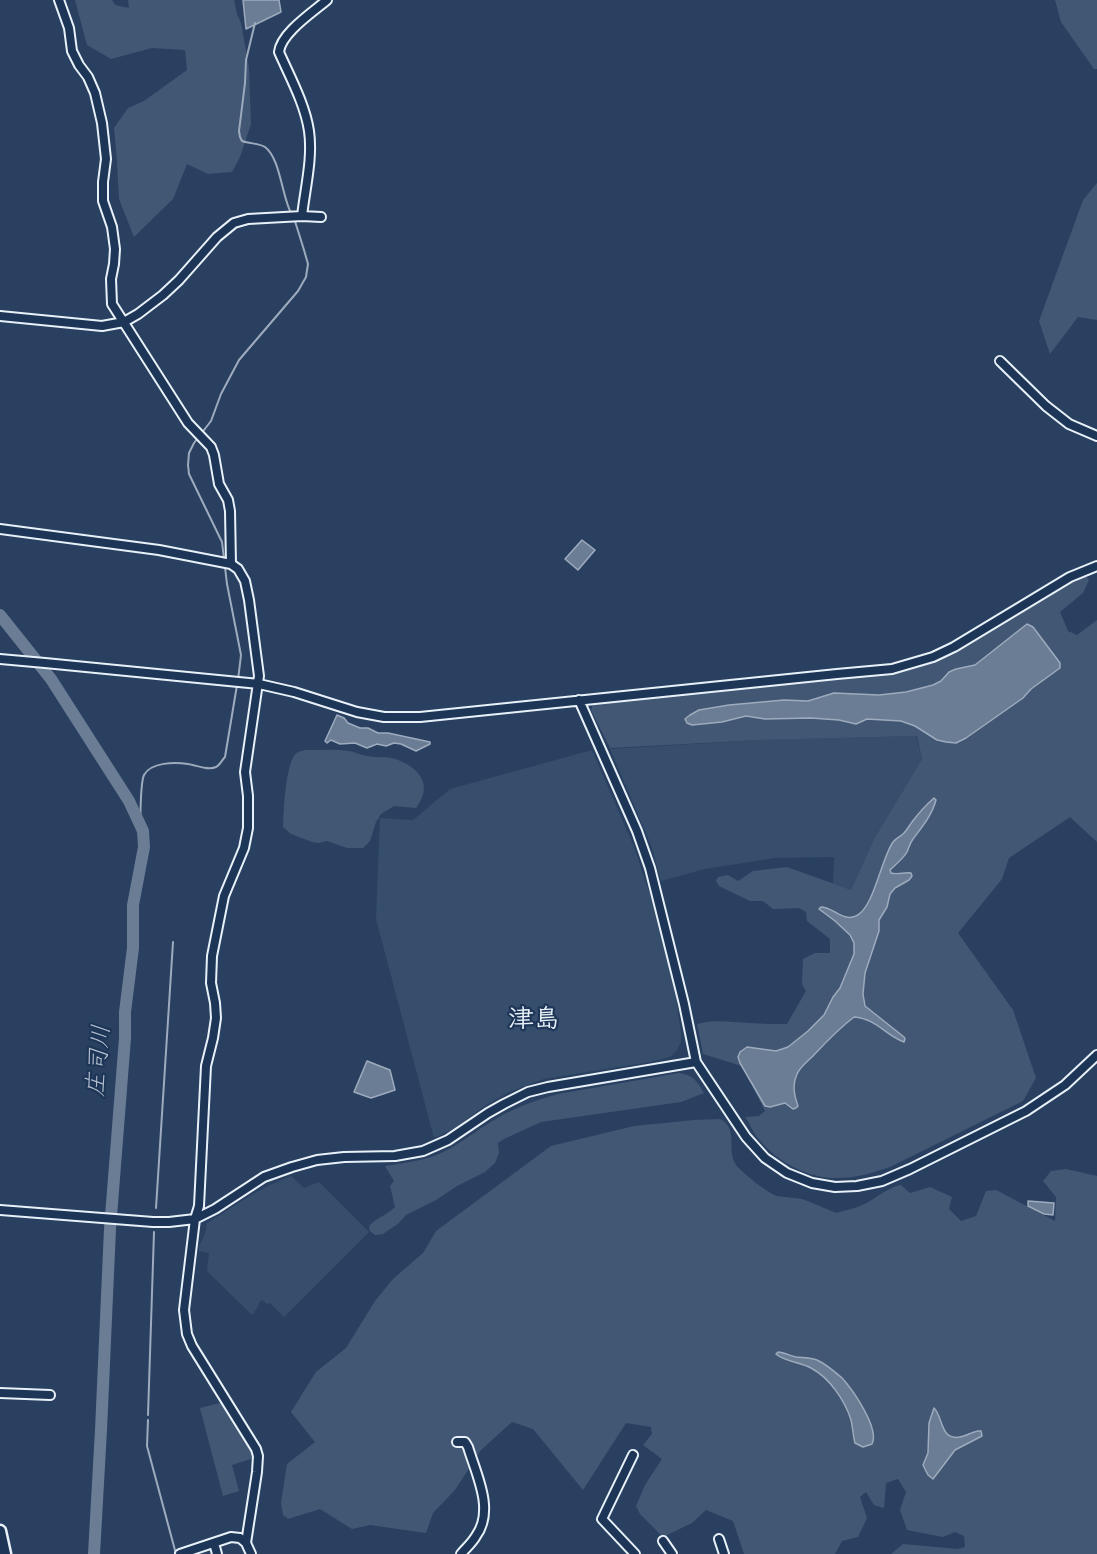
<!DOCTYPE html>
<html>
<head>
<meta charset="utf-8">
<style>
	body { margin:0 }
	canvas { display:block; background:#294061 }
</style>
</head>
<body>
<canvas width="1097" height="1554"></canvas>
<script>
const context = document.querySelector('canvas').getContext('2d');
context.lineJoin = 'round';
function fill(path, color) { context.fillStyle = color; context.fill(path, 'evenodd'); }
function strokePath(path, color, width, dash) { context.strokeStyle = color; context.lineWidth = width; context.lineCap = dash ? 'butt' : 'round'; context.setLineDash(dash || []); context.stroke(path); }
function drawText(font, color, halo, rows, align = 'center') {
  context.font = font + ' "Gochi Hand","Klee One",sans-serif'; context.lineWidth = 4.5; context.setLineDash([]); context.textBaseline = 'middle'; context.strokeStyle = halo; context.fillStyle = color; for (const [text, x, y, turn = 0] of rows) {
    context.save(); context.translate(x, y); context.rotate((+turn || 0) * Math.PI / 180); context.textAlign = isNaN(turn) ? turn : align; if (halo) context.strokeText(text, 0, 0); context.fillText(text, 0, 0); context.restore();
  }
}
fill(new Path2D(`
	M916,736L922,759L874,839L851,890L833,884L834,857L775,858L705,869L661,881L651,845L610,749L760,740Z
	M592,750L634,847L650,895L675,992L681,1033V1042L677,1050L670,1057L650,1062L544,1079L509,1092L486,1105L455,1128L434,1138L376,919L380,818L413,820L450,789Z
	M291,1176L304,1188L319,1182L369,1232L284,1317L270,1303L267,1304L262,1300L258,1304L259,1305L252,1315L207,1271L209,1253L199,1251V1246L205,1234L207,1223L253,1194L270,1185Z`), '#364d6b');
fill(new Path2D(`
	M75,0H112L115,5L129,8L128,0H234L237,14L241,23L249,68L251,124L240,157L232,172L208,174L187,164L173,199L134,237L119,199L117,161L114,128L128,108L144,101L187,70L185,50L152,48L111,59L87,45Z
	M1055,0H1097V69H1094L1061,22Z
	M1097,183V320L1078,317L1050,354L1039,321L1083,200Z
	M1085,575L1089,580L1083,593L1060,612L1068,631L1077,635L1097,620V842L1070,817L1009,858L1002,879L958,933L1013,1010L1036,1078L1023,1101L890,1167C872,1173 853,1179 834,1178C804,1177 775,1160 757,1137C752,1131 750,1123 745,1117L759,1116L765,1111L742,1066L703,1054L697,1024C715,1019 731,1022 749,1023C762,1024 774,1024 787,1024L806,991L802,984L803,959L815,953H830V939L807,921L806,912L799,908L773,909L763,901H750L719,886L716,881L718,877L728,875L738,881L753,871L787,867L851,890L874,839L922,759L917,736L760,740L610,748L591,710L593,704L891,674L933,662L955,650Z
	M306,750C320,750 335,749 349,751C355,752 361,755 367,756C376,758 386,756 395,759C419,767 434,785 416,808L394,806L381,814L376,822L370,841L363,848H347L327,841L318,843L312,842L291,834L283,827C284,809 285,771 294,756C296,752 301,751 306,750Z
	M679,1073C693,1075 697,1081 704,1093L681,1102L541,1122L504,1139L498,1143L499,1153L495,1163L485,1172L457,1186L436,1200L406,1215L399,1223L383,1234L375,1235L370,1231L369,1226C376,1218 387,1215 395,1207L390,1186L394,1181L385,1166C404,1163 422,1161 439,1154C457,1146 470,1135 486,1125C508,1110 532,1101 558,1094Z
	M720,1119C739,1128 726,1151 736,1165C743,1173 767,1193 777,1196C786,1198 796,1197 805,1200C816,1204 826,1209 836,1213C846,1210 859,1208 868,1202C879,1196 889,1187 901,1185L910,1193L930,1187L952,1197L949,1209L961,1221L976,1216L986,1191L996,1190L1055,1221L1056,1197L1043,1181L1051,1171L1066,1169L1097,1176V1554H891L903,1544L958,1549L965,1547L964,1536L955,1532L943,1537L907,1530L900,1510L906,1492L898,1479L886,1483L884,1508L874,1505L866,1492L860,1497L867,1518L858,1537L842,1541L835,1554H744L733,1521L706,1510L692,1523L663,1537L640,1514L636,1506L645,1485L662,1459L643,1445L652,1434L651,1427L626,1423L583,1490L533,1429L512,1422L481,1450L455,1490L433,1513L426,1533L370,1525L352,1529L320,1509L288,1519L283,1515L281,1503L287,1464L315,1442L291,1412L316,1372L346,1348L375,1301L393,1279L423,1253L436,1231L551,1146L634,1126L694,1120Z
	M224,1402L252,1450L254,1458L232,1465L239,1491L223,1496L200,1408Z`), '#415774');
const water = new Path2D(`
	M243,0H279L281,12L246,29Z
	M582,540L595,550L578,570L565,559Z
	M1027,624L1033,627L1060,663V668L1031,689L1023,698L966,738L956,743L946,742L937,740L915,726L901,721L867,719L856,724L839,720L811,718L765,719L746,716L722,722L692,725L687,723L685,719L690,715L699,710L729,705L784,700L808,701L834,693L879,695L906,692L933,685L941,681L949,672L956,669L975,665Z
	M337,715L344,718L348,723L360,728H368L378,733H388L430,742V744L416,751L401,744L394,743L386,746L377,744L367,748L355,743L340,744L331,740L327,743L325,741Z
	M934,798L936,800C932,815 922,827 913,839C910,843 909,847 907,852C903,859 896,864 890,870L891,873C898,875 904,872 911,873L912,876L909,880L895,888L890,894L887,907L879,920V931L865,973L863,994L865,1006L904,1037L905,1039L904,1042C885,1035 877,1019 854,1017C837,1030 827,1041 813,1056C807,1062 801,1066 797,1074C792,1085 794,1095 798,1106L796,1108L793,1109L785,1103L770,1107L765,1106L740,1063L738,1057L740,1052L747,1047L776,1051L788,1047L808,1031L824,1015L833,997L840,988L854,954V943L850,935L835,921L819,909L821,907C833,907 843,922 856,916C874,908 881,859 893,842C896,838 900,837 904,833C907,830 909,826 912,822C918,814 926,805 934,798Z
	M367,1061L390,1070L395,1090L371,1098L354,1092Z
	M1028,1201L1054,1203L1053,1215L1044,1214L1028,1206Z
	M778,1352C784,1352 790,1356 796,1357C804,1358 812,1357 819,1361C827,1365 835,1372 842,1378C853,1390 880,1429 872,1444L863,1447L855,1443C853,1436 853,1428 851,1420C845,1401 830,1378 811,1368C801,1362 785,1362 776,1354Z
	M934,1408C943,1416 940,1441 960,1437C966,1436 972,1432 978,1431H981L982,1436L955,1450L933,1479L928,1475L923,1465L928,1453L929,1423Z`);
fill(water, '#6b7c95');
strokePath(water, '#9dabbd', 1.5);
strokePath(new Path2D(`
	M255,23L246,60L245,83L239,131L240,137L242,141C250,144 259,143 265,147C280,158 282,196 291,213
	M238,680L241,655L227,584L222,542L189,474L188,465L189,453L194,443L211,421L221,394L239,360L298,291L306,277L308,264L304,250L294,218
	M140,823C141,812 140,784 144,775C151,762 175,762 188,764C196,765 208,771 216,767C220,765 222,760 225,757L237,685
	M156,1208L173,942
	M148,1415L154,1232
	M148,1420L147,1446L176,1554`), '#9dabbd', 2);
strokePath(new Path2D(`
	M0,615L51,679L129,801L143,831L144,847L133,905V948L125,1012V1038L110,1229L101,1430L94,1554`), '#6b7c95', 12);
const minor = new Path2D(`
	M59,0L69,28L72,51L79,65L88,77L95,93L102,123L106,159L103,182V201L112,227L115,249L114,264L111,279L112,304L188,423L211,447L214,455L219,484L228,500L230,511L231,564
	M302,216C305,189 313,158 309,131C305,104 290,77 279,52C281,33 313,12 327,0
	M0,316L102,326L124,322L138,314L163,295L179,280L217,237L234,223L248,219L302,216L321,217
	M1000,361L1046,406L1069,424L1097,436
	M0,529L159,550L231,564L238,569L245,581L249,600L259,676L245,772L248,796V828L244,848L224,896L212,956L211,983L215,1003L216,1018L213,1038L206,1066L199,1206L195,1219L184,1310L187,1334L192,1346L256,1449L258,1456L257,1472L246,1543L251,1554
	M0,659L45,663L259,684L294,692L357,712L384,717H420L837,674L892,669L933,657L954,647L1070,577L1097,566
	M696,1062L746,1137L765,1158L787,1173L812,1183L835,1187L857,1186L882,1181L910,1169L1026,1111L1065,1085L1097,1055
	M0,1210L153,1222H169L195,1219L215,1209L264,1177L292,1167L317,1160L344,1157L395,1156L423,1151L448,1140L488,1113L504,1104L528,1092L548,1087L696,1062L684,1004L650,868L637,831L579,700
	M0,1393L50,1395
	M457,1442H465L468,1447C476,1474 495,1510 476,1536C472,1543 466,1548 461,1554
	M633,1455L602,1519L635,1554
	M719,1539L724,1554
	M663,1541L672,1554
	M214,1543L217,1554
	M180,1554L231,1537L240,1538L246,1543`);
const major = new Path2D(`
	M0,1531L5,1554`);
strokePath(minor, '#e8f1f8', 12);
strokePath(major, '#e8f1f8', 15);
strokePath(minor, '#1d3557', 8);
strokePath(major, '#1d3557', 10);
drawText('italic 24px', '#b6c2d0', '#1d3557', [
	["庄司川",102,1061,-85]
]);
drawText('bold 26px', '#e8f1f8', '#1d3557', [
	["津島",534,1023]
]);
</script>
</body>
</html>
